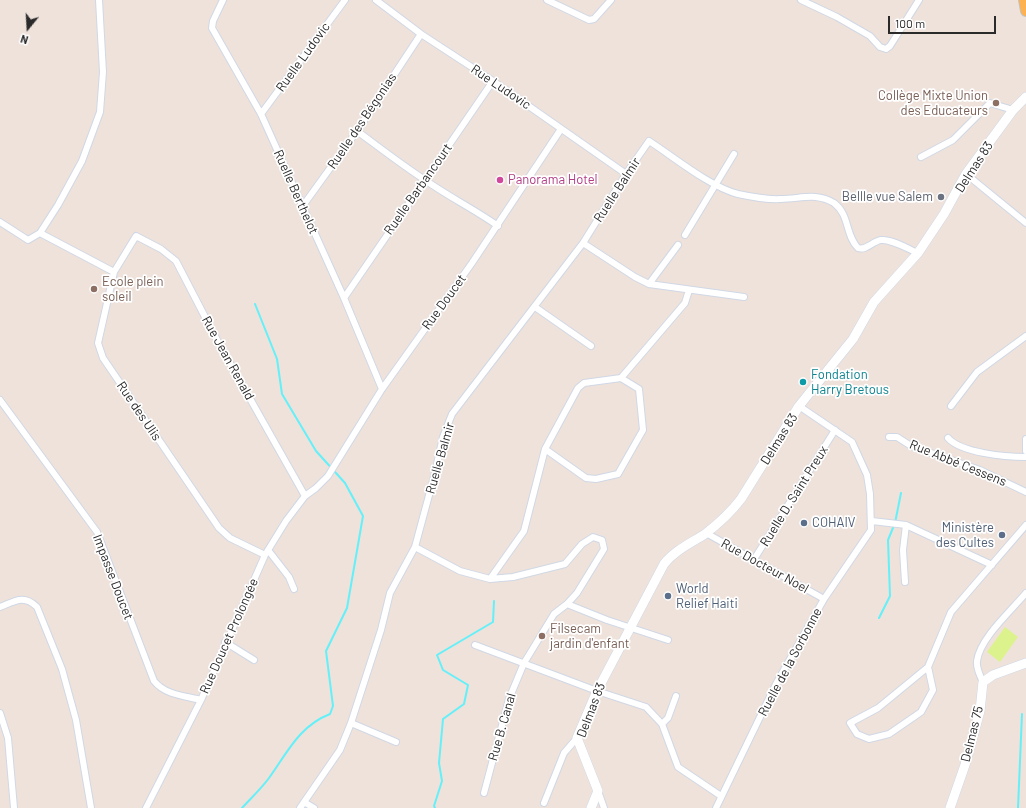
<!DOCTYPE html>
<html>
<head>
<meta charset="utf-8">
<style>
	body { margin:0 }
	#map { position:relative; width:1026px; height:808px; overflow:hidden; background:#eee2db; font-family:Barlow,sans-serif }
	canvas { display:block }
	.north { position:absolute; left:8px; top:8px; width:40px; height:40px; -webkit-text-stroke:3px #fff; paint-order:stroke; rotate:198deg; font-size:11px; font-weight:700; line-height:16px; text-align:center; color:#2a2a2a }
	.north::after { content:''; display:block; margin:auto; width:14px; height:18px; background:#2a2a2a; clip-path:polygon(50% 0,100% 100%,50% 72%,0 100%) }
	.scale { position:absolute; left:888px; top:16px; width:108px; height:18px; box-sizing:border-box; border:2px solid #2a2a2a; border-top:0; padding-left:5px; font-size:12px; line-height:14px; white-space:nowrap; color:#2a2a2a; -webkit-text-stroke:3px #fff; paint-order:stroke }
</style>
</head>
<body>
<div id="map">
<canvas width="1026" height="808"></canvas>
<div class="north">N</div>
<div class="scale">100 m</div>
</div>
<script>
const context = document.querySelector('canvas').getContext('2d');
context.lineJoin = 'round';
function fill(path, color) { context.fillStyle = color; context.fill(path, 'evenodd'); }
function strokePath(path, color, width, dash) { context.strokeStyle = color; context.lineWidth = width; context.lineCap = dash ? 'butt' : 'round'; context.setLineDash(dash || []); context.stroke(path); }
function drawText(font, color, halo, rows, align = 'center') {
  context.font = font + ' Barlow,sans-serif'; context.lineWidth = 3.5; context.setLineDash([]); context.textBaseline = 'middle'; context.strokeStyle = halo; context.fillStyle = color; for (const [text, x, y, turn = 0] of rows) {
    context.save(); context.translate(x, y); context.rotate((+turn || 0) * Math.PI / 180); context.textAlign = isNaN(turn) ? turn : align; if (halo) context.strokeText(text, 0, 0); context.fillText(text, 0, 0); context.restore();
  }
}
fill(new Path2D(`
	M1005,627L1018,637L1000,662L987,652Z`), '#dcf28d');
strokePath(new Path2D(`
	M879,618L890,596L888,540L895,523L901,493
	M242,808C251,798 261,789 269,778C287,753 299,726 330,714L333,706L326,651L347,608L363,516L345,483L316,451L282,394L277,359L255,304
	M435,808L434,806L442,781L439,763L443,719L464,704L468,685L443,670L437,655L493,622L494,601
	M1018,808L1022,714`), '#64f0f9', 2);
const street = new Path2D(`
	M223,0L213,21L212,28L261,114L344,298L382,389
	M376,0L421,34L493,81L626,174
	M547,0L589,20L594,19L611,0
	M801,0L837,17L870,36L880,47L886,49L890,46L919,0
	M261,114L345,0
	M357,131C380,148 402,165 425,180C449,197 474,209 498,226
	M921,157L953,140L990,103L1013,110
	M966,174L1026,223
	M302,207L357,131L421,34
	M0,222L28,240L40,233L58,205L82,161L100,112L103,72L99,0
	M40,233L114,272
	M685,235L734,154
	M583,243L635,277L649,284L744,297
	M649,284L678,245
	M344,298L493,81
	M535,307L591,346
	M0,400L97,532L154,681C165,695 185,696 201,700
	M951,406L977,372L1026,336
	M889,437H897L911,446L980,470L1026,492
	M948,438C961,453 1006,457 1026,457
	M1026,439V451
	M545,449L586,478L596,479L618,474L643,430L639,389L621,378
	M872,521L906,525L992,565
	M706,533L824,599
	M415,547L460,571L490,579L513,577L565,564L582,544L593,537L602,540L604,549L577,593L567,604L554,614L524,663L509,699L484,793
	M268,550L289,577L294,589
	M265,555L230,538L219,528L103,358L98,343L114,272L136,236L161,249L176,261L218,342L305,496
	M753,561L835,430
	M490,579L524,531L545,449L578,388L584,383L621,378L685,303L689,290
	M905,582L903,550L906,525
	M567,604L607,620L668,640
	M0,607C15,601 24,594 37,607L62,669L76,720L91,808
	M225,642L254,660
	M475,645L597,691L646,707L662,724L678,767L721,796
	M928,667L933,690L921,712L889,734L869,739L857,734L850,723L878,708Z
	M928,667L951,612L1026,525
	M983,682C980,676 976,668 977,661C980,638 1011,611 1026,593
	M0,713L8,738L14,808
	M351,723L396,742
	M662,724L668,718L676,696
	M598,791L604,808
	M304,802L314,808
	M544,803L564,753L577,738
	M146,808L201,700L265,555L286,521L305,496L316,488L328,476L382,389L472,263L561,129
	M300,808L340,750L351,723L381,630L390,593L415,547L435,473L443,437L452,414L583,243L626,174L649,141C674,157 710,187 738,194C752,197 767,200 781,199C800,199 816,192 834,203C850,215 845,235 858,248C866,251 873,241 881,240C892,239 908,249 918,253
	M716,808L776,684L824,599L871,530L870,494L867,475L852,442L799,406`);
const secondary = new Path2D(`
	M591,808L598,791L577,738L597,691L664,564C674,551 691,543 705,534C718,524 731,512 741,499L799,406L853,339L874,302L918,253L944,214L966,174L1013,110L1026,97
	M950,808L965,765L980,711L983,682L993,675L1026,663`);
const primary = new Path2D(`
	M1024,0L1026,11`);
strokePath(street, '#d0d8e5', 8);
strokePath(secondary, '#d0d8e5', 10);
strokePath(primary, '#c3c3c3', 12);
strokePath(street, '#fff', 6);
strokePath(secondary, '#fff', 9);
strokePath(primary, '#fdb151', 10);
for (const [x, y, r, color] of [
	[996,103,4,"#8d6e63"],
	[500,180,4,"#d1479c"],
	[941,197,4,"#6b7280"],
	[94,289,4,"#8d6e63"],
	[803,382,4,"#0f9aa8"],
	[804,523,4,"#5c6f8a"],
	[1002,535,4,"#5c6f8a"],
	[668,596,4,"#5c6f8a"],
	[542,636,4,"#8d6e63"]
]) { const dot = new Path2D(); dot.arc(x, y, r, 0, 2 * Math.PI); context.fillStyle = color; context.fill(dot); strokePath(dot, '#fff', 1.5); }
drawText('13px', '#2a2a2a', '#fff', [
	["Ruelle Ludovic",303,57,-54],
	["Rue Ludovic",501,87,34],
	["Ruelle des Bégonias",362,121,-56],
	["Delmas 83",974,167,-57],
	["Ruelle Barbancourt",418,189,-55],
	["Ruelle Balmir",617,190,-57],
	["Ruelle Berthelot",296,192,66],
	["Rue Doucet",444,302,-54],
	["Rue Jean Renald",228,358,61],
	["Rue des Ulis",139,411,56],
	["Delmas 83",779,439,-58],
	["Ruelle Balmir",440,458,-74],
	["Rue Abbé Cessens",958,463,22],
	["Ruelle D. Saint Preux",794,496,-58],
	["Rue Docteur Noel",765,566,29],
	["Impasse Doucet",113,577,69],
	["Rue Doucet Prolongée",229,636,-66],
	["Ruelle de la Sorbonne",790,662,-62],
	["Delmas 83",591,710,-69],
	["Rue B. Canal",502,727,-74],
	["Delmas 75",972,734,-76]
]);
drawText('13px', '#785e54', '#fff', [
	["Collège Mixte Union",988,96,"right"],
	["des Educateurs",988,111,"right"],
	["Ecole plein",102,282],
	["soleil",102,297],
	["Filsecam",550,629],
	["jardin d'enfant",550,644]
], 'left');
drawText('13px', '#b23c85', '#fff', [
	["Panorama Hotel",508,180]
], 'left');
drawText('13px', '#5b616d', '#fff', [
	["Bellle vue Salem",933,197]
], 'right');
drawText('13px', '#0d838f', '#fff', [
	["Fondation",811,375],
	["Harry Bretous",811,390]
], 'left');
drawText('13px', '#4e5e75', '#fff', [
	["COHAIV",812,523],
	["Ministère",994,528,"right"],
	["des Cultes",994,543,"right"],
	["World",676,589],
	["Relief Haiti",676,604]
], 'left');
</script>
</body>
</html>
